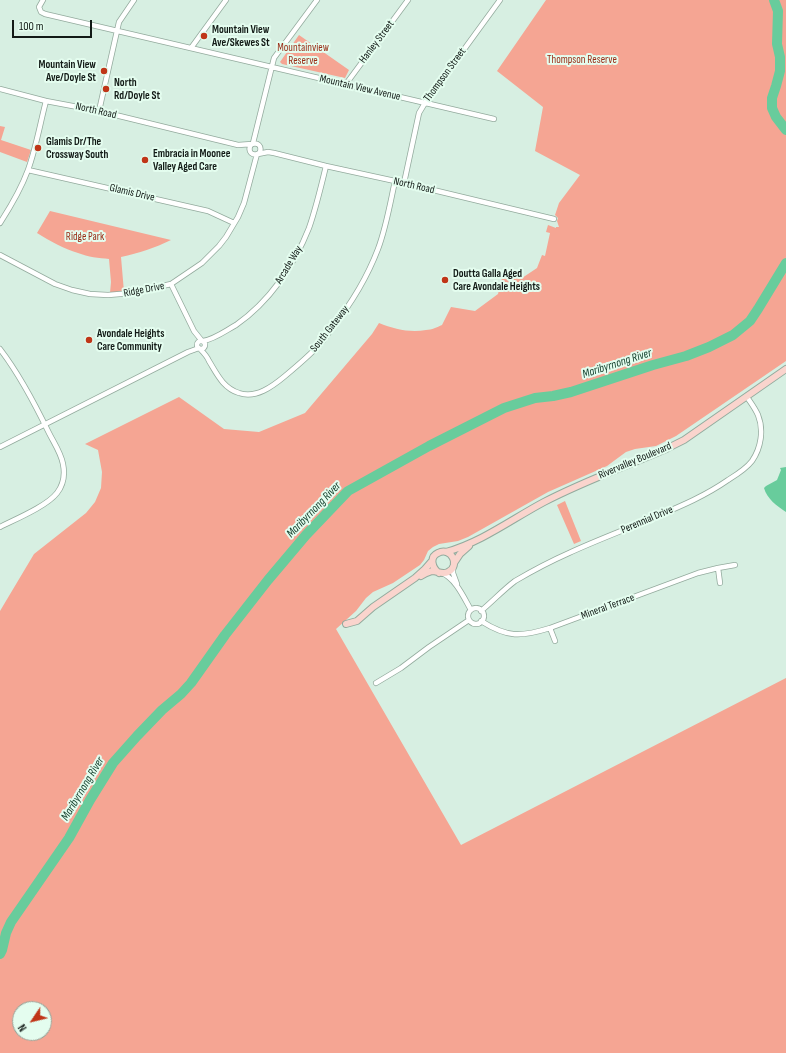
<!DOCTYPE html>
<html>
<head>
<meta charset="utf-8">
<style>
	body { margin:0 }
	#map { position:relative; width:786px; height:1053px; overflow:hidden; background:#d7efe2; font-family:"Sofia Sans Condensed",sans-serif }
	canvas { display:block }
	.north { position:absolute; left:12px; top:1001px; width:40px; height:40px; box-sizing:border-box; background:#e4fdef; border:1px solid #90a298; border-radius:50%; rotate:235deg; font-size:11px; font-weight:700; line-height:16px; text-align:center; color:#121a16 }
	.north::after { content:''; display:block; margin:auto; width:14px; height:18px; background:#c03518; clip-path:polygon(50% 0,100% 100%,50% 72%,0 100%) }
	.scale { position:absolute; left:12px; top:20px; width:80px; height:18px; box-sizing:border-box; border:2px solid #121a16; border-top:0; padding-left:5px; font-size:12px; line-height:14px; white-space:nowrap; color:#121a16; -webkit-text-stroke:3px #e4fdef; paint-order:stroke }
</style>
</head>
<body>
<div id="map">
<canvas width="786" height="1053"></canvas>
<div class="north">N</div>
<div class="scale">100 m</div>
</div>
<script>
const context = document.querySelector('canvas').getContext('2d');
context.lineJoin = 'round';
function fill(path, color) { context.fillStyle = color; context.fill(path, 'evenodd'); }
function strokePath(path, color, width, dash) { context.strokeStyle = color; context.lineWidth = width; context.lineCap = dash ? 'butt' : 'round'; context.setLineDash(dash || []); context.stroke(path); }
function drawText(font, color, halo, rows, align = 'center') {
  context.font = font + ' "Sofia Sans Condensed",sans-serif'; context.lineWidth = 4; context.setLineDash([]); context.textBaseline = 'middle'; context.strokeStyle = halo; context.fillStyle = color; for (const [text, x, y, turn = 0] of rows) {
    context.save(); context.translate(x, y); context.rotate((+turn || 0) * Math.PI / 180); context.textAlign = isNaN(turn) ? turn : align; if (halo) context.strokeText(text, 0, 0); context.fillText(text, 0, 0); context.restore();
  }
}
fill(new Path2D(`
	M546,0H786V361L676,436L656,446L635,449L626,452L607,466L548,492L468,537L458,541L439,544L433,547L428,551L424,560L420,565L393,583L373,592L366,598L356,611L336,629L461,845L786,678V1053H0V611L34,554L86,513L95,502L101,488L102,472L98,450L85,444L179,397L224,429L259,432L305,413L372,334L379,323C394,329 410,333 426,330C432,330 437,327 442,325L451,307L475,311L498,294L503,274L522,278L537,268L542,255L545,256L550,233L546,232L548,225L556,228V227H559L557,221L558,218L555,215L559,203L580,175L535,151L543,107L497,71ZM20,1009H44V1033H20Z
	M299,35L349,70L345,78L282,64L280,62Z
	M0,126L5,127L1,140L31,150L27,162L0,152Z
	M50,211L171,240C155,248 139,253 121,257L124,292L110,293L111,282L109,259C99,258 88,257 78,253C64,249 50,241 37,233Z
	M565,501L581,541L574,544L557,505Z`), '#f5a593');
fill(new Path2D(`
	M786,467V512C777,506 767,499 764,488L766,486L777,480L781,470L780,468Z`), '#68cc9c');
strokePath(new Path2D(`
	M774,0L778,11L777,44L780,57V71L776,86L772,98V108L776,117L786,130
	M0,954L2,950L6,933L11,922L69,838L90,800L113,763L137,736L162,710L181,694L191,683L225,635L268,580L306,535L348,491L429,446L504,408L535,398L553,396L571,392L653,365L686,356L709,347L733,335L750,321L758,309L786,263`), '#68cc9c', 10);
const street = new Path2D(`
	M43,0L39,7L41,12L45,14L494,119
	M191,48L226,0
	M346,84L408,0
	M0,89L46,101L99,111L238,145L252,144
	M99,111L119,22L134,0
	M253,143L274,58L317,0
	M249.5 149a5.5 5.5 0 1 1 11 0a5.5 5.5 0 1 1-11 0Z
	M258,154L268,152L274,153L326,166L404,183L554,219
	M28,170L208,211L234,223
	M404,183L419,113L425,103L500,0
	M0,223C11,206 21,189 28,170C36,148 40,124 46,101
	M0,255L55,284L72,290L90,294L108,295L132,293L171,284L202,263L219,246L226,237L238,217L244,203L257,154
	M171,284L194,331L202,341
	M197 345a4 4 0 1 1 8 0a4 4 0 1 1-8 0Z
	M203,341C215,339 225,331 236,325C269,302 294,266 309,228C316,208 321,187 326,166
	M0,349C20,375 35,404 49,433C54,443 61,453 63,464C65,474 64,484 57,493C47,506 16,519 0,527
	M200,349C203,352 207,356 209,361C217,374 223,388 239,393C256,399 273,386 285,376C297,366 309,356 319,345C324,340 328,334 332,328C351,304 367,278 378,249C386,228 390,204 395,181
	M0,447L188,352L199,348
	M453,566V573L457,584
	M718,568L720,583
	M442,573C456,579 464,598 471,610
	M468 616a8 8 0 1 1 16 0a8 8 0 1 1-16 0Z
	M481,611C493,601 503,590 515,581C532,571 551,561 569,553C597,540 627,529 655,517C681,506 705,496 728,480C736,475 746,469 752,461C761,448 764,430 758,415C755,408 751,403 747,397
	M481,621C508,638 521,637 550,628L698,573L718,568L735,565
	M550,628L555,641
	M376,683L401,668L429,647L469,620`);
const secondary = new Path2D(`
	M446,552C482,542 512,519 544,502C584,481 627,466 668,448L684,440L786,369
	M454,563L460,554L469,546
	M421,576C424,574 429,572 432,571C438,571 442,575 448,572C461,566 451,546 438,553C429,557 432,568 439,573
	M346,624L357,621L373,607L415,578L425,569L432,561`);
strokePath(street, '#93aa9d', 6);
strokePath(secondary, '#93aa9d', 8);
strokePath(street, '#fff', 4.5);
strokePath(secondary, '#fad4cd', 6);
for (const [x, y, r, color] of [
	[204,36,4,"#c03518"],
	[104,71,4,"#c03518"],
	[106,89,4,"#c03518"],
	[38,148,4,"#c03518"],
	[145,160,4,"#c03518"],
	[445,280,4,"#c03518"],
	[89,340,4,"#c03518"]
]) { const dot = new Path2D(); dot.arc(x, y, r, 0, 2 * Math.PI); context.fillStyle = color; context.fill(dot); strokePath(dot, '#e4fdef', 1.5); }
drawText('bold 11px', '#121a16', '#e4fdef', [
	["Mountain View",212,30],
	["Ave/Skewes St",212,43],
	["Mountain View",96,65,"right"],
	["Ave/Doyle St",96,78,"right"],
	["North",114,83],
	["Rd/Doyle St",114,96],
	["Glamis Dr/The",46,142],
	["Crossway South",46,155],
	["Embracia in Moonee",153,154],
	["Valley Aged Care",153,167],
	["Doutta Galla Aged",453,274],
	["Care Avondale Heights",453,287],
	["Avondale Heights",97,334],
	["Care Community",97,347]
], 'left');
drawText('11px', '#121a16', '#e4fdef', [
	["Hanley Street",377,42,-53],
	["Thompson Street",445,75,-54],
	["Mountain View Avenue",360,88,13],
	["North Road",96,111,13],
	["North Road",414,186,13],
	["Glamis Drive",132,193,13],
	["Arcade Way",289,265,-59],
	["Ridge Drive",144,290,-11],
	["South Gateway",330,329,-52],
	["Rivervalley Boulevard",635,461,-23],
	["Perennial Drive",647,520,-23],
	["Mineral Terrace",608,607,-20]
]);
drawText('11px', '#992d17', '#e4fdef', [
	["Mountainview",303,48],
	["Reserve",303,61],
	["Thompson Reserve",582,60],
	["Ridge Park",85,237]
]);
drawText('italic 12px', '#17422f', '#e4fdef', [
	["Maribyrnong River",617,364,-18],
	["Maribyrnong River",314,510,-46],
	["Maribyrnong River",83,789,-59]
]);
</script>
</body>
</html>
